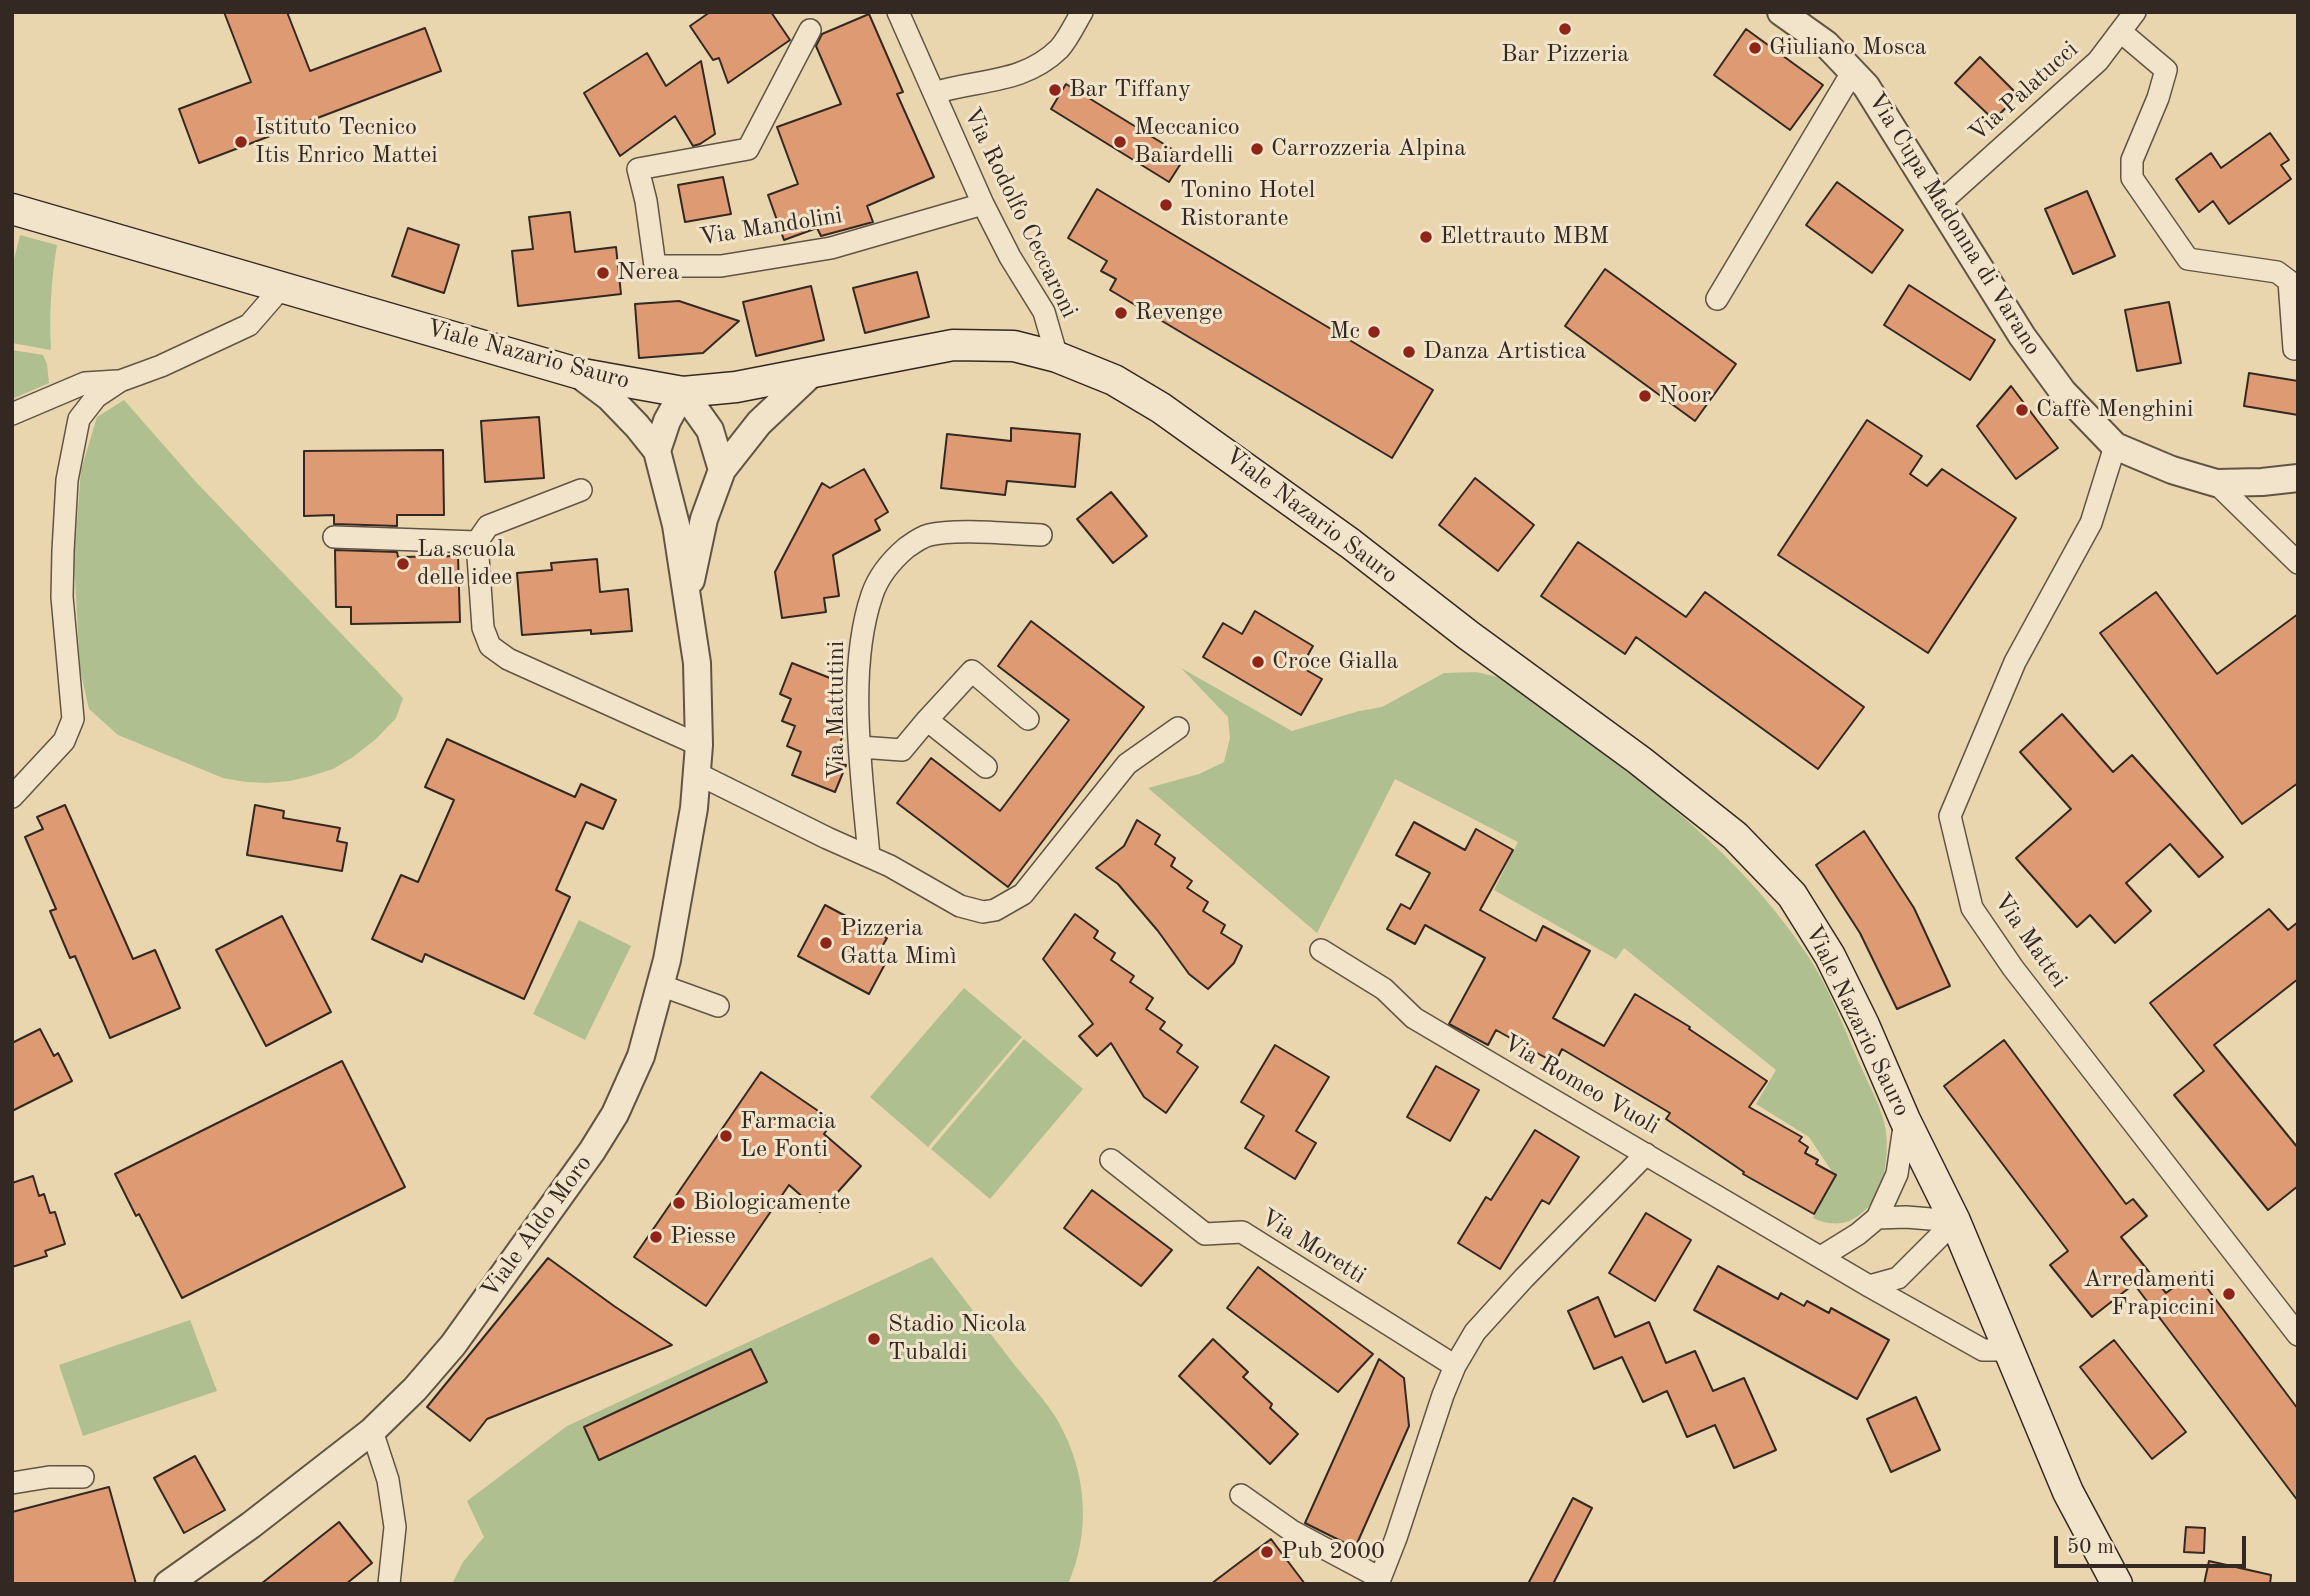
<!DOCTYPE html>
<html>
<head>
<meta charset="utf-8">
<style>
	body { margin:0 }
	#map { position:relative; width:2310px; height:1596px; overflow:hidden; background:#e9d6ae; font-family:"Old Standard TT",serif }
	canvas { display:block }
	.frame { position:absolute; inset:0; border:14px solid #342822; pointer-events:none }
	.scale { position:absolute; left:2054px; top:1536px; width:192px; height:32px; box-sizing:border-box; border:4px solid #342822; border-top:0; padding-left:9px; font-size:21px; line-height:24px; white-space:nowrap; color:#342822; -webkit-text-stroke:5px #f1e4ca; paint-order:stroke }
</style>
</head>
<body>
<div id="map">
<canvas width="2310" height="1596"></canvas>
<div class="frame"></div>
<div class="scale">50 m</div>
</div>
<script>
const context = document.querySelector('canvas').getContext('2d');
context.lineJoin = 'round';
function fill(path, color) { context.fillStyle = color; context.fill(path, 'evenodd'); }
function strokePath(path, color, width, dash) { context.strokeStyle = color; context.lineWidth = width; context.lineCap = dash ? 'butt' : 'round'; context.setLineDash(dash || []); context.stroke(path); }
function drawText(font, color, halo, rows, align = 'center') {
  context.font = font + ' "Old Standard TT",serif'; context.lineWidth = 6; context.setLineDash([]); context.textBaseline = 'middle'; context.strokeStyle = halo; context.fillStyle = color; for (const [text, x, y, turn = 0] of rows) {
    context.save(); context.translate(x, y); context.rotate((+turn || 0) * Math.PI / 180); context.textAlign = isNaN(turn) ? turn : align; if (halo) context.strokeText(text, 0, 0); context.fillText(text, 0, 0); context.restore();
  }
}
fill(new Path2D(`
	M20,235L57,245C51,280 49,315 51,350L12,343V268Z
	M12,350L43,355L47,364L49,383L12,399Z
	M124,400L196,482L403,698L396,718L376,739L353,757L333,769L311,776L290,781L267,783L246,782L223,778L118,735L89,709L80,669L74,560L81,470L97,417Z
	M1181,668L1292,731L1359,711L1382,707L1444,673L1476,672L1502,678C1613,761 1728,836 1806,953C1830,988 1844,1029 1861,1067C1880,1109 1893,1126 1884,1173C1882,1184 1877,1198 1869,1206C1852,1225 1835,1228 1813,1218L1835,1176L1809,1137L1756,1104L1776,1070L1624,948L1616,959L1494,890L1518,842L1395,779L1317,933L1148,788L1199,774L1224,762L1230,738L1228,717Z
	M579,920L631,946L585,1040L533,1014Z
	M964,988L1022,1037L928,1147L870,1097Z
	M1024,1039L1083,1089L990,1199L931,1149Z
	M932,1257C958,1291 984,1325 1010,1359C1026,1380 1047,1401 1059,1423C1087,1473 1091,1532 1068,1584H452L463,1562L484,1537L467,1501L567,1426Z
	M190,1320L217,1391L83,1436L59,1365Z`), '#b0bf8f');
const building = new Path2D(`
	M224,12H287L310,71L425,28L441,71L199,163L179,109L251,82Z
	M710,12H771L790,40L728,83L719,58L713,60L690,26Z
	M869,14L903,92L897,94L934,177L867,206L873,222L821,236L817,228L784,240L768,195L798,184L777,127L841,104L816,46L822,34Z
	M1746,29L1823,85L1790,130L1714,75Z
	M647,53L666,86L701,61L715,134L700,144L693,146L675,116L620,156L584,93Z
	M1980,57L2018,95L1994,120L1955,83Z
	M1066,84L1185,157L1169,182L1051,109Z
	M2270,133L2289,160L2281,165L2291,179L2229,224L2213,201L2199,212L2176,179L2211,153L2221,168Z
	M723,177L731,214L685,222L678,185Z
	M1837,182L1903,230L1872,273L1806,225Z
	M1097,189L1433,390L1392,458L1110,290L1116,279L1101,271L1107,261L1068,238Z
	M2087,191L2115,256L2073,274L2045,209Z
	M570,212L575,252L616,247L621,294L518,306L512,251L533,249L529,217Z
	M408,228L459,245L444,293L392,276Z
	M1605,269L1736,364L1695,421L1565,326Z
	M917,272L929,317L865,333L853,288Z
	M1909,285L1995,340L1970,380L1884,325Z
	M811,286L824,340L756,356L743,302Z
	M679,301L739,321L703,353L639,358L635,304Z
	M2169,302L2181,363L2137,371L2125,310Z
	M2249,373L2298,381V415L2244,406Z
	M2011,386L2058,448L2016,479L1977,426Z
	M539,417L544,478L485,482L481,421Z
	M1867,420L1922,456L1910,474L1927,486L1942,469L2016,518L1928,653L1778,555Z
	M1011,428L1080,434L1075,487L1007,481L1005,495L941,488L947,434L1011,441Z
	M443,450L444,515H397V526L334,524V515L304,516V451Z
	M864,469L888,512L875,520L880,530L833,555L839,596L824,598L826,612L782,618L775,572L822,483L830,488Z
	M1475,478L1534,525L1498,571L1439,525Z
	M1111,492L1147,536L1113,563L1077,519Z
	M1578,542L1686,617L1705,592L1864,707L1818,769L1636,637L1625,654L1541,596Z
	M335,550L397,552L398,557L458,556L460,622L351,624V607H336Z
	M597,559L600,592L628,589L632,631L591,634V630L522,635L517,573L552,570L551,563Z
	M2156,592L2217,674L2298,614V783L2242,824L2100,633Z
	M1255,611L1313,646L1301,667L1322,679L1301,715L1203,657L1223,623L1242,634Z
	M1031,621L1144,707L1008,887L897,803L931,758L1000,811L1069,720L998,666Z
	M792,663L840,682L832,704L843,708L834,732L843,735L833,761L846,765L835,792L792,775L801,752L787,746L795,726L782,721L791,699L780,694Z
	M2062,714L2113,772L2132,755L2223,857L2199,877L2170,844L2126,883L2151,911L2115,943L2090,915L2077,927L2016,858L2071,809L2020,752Z
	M447,739L575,797L581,784L616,800L603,829L586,822L556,890L570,897L524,999L425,954L422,962L372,939L401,875L418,882L454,800L425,787Z
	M65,805L133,959L155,950L180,1008L110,1038L75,956L70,958L50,911L56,909L25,837L43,829L37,817Z
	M255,805L284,811L283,818L340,828L337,841L347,843L342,871L247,855Z
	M1137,820L1160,835L1155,844L1175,858L1171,866L1192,881L1187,888L1208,902L1203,911L1225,925L1221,933L1242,946L1234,963L1208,989L1189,974L1158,931L1118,884L1096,868L1124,846Z
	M1414,822L1465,850L1476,829L1513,850L1480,910L1536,941L1543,926L1590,951L1553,1018L1604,1046L1635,994L1690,1027L1689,1029L1767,1081L1749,1107L1802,1137L1799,1141L1808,1147L1805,1153L1818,1160L1816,1164L1836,1175L1814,1214L1743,1174L1744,1172L1666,1119L1670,1113L1562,1049L1555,1063L1496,1030L1488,1045L1449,1024L1485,958L1425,925L1415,944L1387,929L1401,904L1410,909L1430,873L1396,855Z
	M1864,831L1914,908L1950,986L1897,1009L1860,933L1816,865Z
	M825,905L887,938L875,959L885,964L869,994L798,956Z
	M2269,909L2288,930L2298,922V979L2214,1045L2298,1148V1186L2268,1210L2174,1095L2204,1071L2150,1003Z
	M1075,914L1098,931L1094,938L1115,953L1111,960L1134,976L1130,982L1153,998L1146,1009L1165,1022L1160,1029L1182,1045L1177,1052L1198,1067L1166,1113L1144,1097L1111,1043L1097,1056L1079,1036L1093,1024L1043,959Z
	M282,916L331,1012L266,1046L216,950Z
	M40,1029L54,1056L58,1053L72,1081L12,1111V1043Z
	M2004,1040L2126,1204L2133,1199L2147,1216L2121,1237L2166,1293L2195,1272L2298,1409V1501L2134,1284L2092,1317L2050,1265L2068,1251L1944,1086Z
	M1275,1045L1329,1077L1296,1131L1316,1143L1295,1179L1245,1148L1264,1116L1241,1102Z
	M342,1061L405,1187L182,1298L139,1214L136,1216L115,1174Z
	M1436,1066L1479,1090L1450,1141L1407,1117Z
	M761,1072L833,1121L824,1134L861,1166L820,1212L789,1185L706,1306L634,1257Z
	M1535,1130L1579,1157L1549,1204L1542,1200L1500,1269L1458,1243L1486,1197L1491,1200Z
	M33,1176L39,1196L44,1194L50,1213L55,1212L65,1244L45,1251L47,1256L12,1267V1183Z
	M1092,1190L1172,1250L1141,1286L1064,1228Z
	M1646,1213L1691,1240L1655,1301L1609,1273Z
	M548,1258L614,1306L672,1345L487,1419L470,1441L427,1407Z
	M1718,1266L1778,1299L1781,1293L1804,1306L1807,1301L1829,1313L1831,1308L1889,1340L1857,1399L1694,1310Z
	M1258,1267L1373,1354L1338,1392L1227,1308Z
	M1598,1297L1615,1337L1649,1322L1666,1363L1695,1351L1713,1391L1744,1378L1776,1450L1734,1468L1715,1425L1687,1437L1667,1391L1643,1402L1622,1357L1594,1369L1568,1311Z
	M1213,1339L1248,1372L1243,1377L1272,1404L1270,1408L1298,1434L1270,1464L1179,1376Z
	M2114,1340L2186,1432L2152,1459L2080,1367Z
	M751,1349L767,1382L599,1460L584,1427Z
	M1379,1359L1404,1378L1409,1426L1355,1548L1305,1523Z
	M1916,1397L1940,1450L1891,1472L1867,1419Z
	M195,1456L225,1510L184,1533L154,1478Z
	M109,1487L136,1584H12V1512Z
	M1573,1498L1592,1508L1553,1584H1528Z
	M339,1522L372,1563L346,1584H261Z
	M2186,1527L2205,1528L2204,1553L2184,1552Z
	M1271,1539L1305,1584H1211L1236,1565Z
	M2209,1561L2271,1575L2270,1584H2204Z`);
fill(building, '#de9b73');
strokePath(building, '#342822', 2);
const minor = new Path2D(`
	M898,12L983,204L1010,257L1044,312L1057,357
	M810,30L748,149L638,169L646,201L655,266H721L831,248L983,204
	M2121,32L2166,70L2158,98L2132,160V178L2188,259L2277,272L2289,281L2294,349
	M934,93C979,79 1023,84 1059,49C1068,39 1075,24 1082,12
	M1940,203L2098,61L2135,12
	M1717,299L1853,71
	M12,414L85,383L117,381
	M2115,446L2091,523L2015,662L1950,816L1972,908L2013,968L2298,1335
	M2216,483L2298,563
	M581,490L488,526L477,542L483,628L490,646L508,659L699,745
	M334,537L477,542
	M927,720L972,671L1028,719
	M860,747L902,750L927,720L986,767
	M698,774L827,838L890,866L960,906L983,912L995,910L1023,894L1127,764L1178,728
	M12,797L64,741L73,719L62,597L63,551L67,480L79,419L96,397L120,381L161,366L249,325L282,287
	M869,856C862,776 846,671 872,595C878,577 892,560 906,548C913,543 921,537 929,535C956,528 1012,534 1041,535
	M1321,950L1384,989L1414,1018L1869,1286L1983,1350H2009
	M660,985L718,1006
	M1111,1160L1205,1234L1242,1232L1455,1366
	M1877,1218L1906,1217L1955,1221
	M1821,1257L1858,1234L1877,1218L1897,1174L1905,1120
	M1869,1286L1898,1278L1955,1221
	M372,1431L388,1480L395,1527L389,1584
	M12,1483L49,1477H83
	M1241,1495L1292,1531L1380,1578
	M1378,1584L1396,1538L1443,1395L1455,1366L1475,1332L1524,1278L1646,1154`);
const tertiary = new Path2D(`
	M1781,12L1826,44L1866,86L2022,336L2063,392L2115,446L2172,470L2216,483L2262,482L2298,478
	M657,451L667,421L683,392L710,430L722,470
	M691,580L704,519L722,470L759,423L813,372
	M168,1584L251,1525L372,1431L415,1389L453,1345L592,1151L615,1114L641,1056L667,960L694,808L699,745L697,663L676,525L657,451L637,426L609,397L577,373`);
const secondary = new Path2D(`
	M12,209L577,373L683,392L736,387L953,345L1014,346L1057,357L1114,380L1161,408L1351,544L1468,635L1639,760L1735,836L1792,895L1830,956L1864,1025L1905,1120L1955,1221L2068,1492L2117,1584`);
strokePath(minor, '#615445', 24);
strokePath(tertiary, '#615445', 30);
strokePath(secondary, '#342822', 33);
strokePath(minor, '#f1e4ca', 21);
strokePath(tertiary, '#f1e4ca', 26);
strokePath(secondary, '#f1e4ca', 30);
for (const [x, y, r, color] of [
	[1565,29,7,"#8f2418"],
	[1755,48,7,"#8f2418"],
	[1055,90,7,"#8f2418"],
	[241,142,7,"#8f2418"],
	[1120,142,7,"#8f2418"],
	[1257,149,7,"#8f2418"],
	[1166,205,7,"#8f2418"],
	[1426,237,7,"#8f2418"],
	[603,273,7,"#8f2418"],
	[1121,313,7,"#8f2418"],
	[1374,332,7,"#8f2418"],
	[1409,352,7,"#8f2418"],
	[1645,396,7,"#8f2418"],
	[2022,410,7,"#8f2418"],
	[403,564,7,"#8f2418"],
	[1258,662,7,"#8f2418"],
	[826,943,7,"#8f2418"],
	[726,1136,7,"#8f2418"],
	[679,1203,7,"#8f2418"],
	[656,1237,7,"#8f2418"],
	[2229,1294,7,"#8f2418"],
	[874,1339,7,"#8f2418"],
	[1267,1552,7,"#8f2418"]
]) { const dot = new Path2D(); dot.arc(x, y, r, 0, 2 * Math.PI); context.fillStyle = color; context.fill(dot); strokePath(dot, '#f1e4ca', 2.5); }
drawText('24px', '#342822', '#f1e4ca', [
	["Giuliano Mosca",1769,48],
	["Bar Pizzeria",1565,55,"center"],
	["Bar Tiffany",1069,90],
	["Istituto Tecnico",255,128],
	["Itis Enrico Mattei",255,156],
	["Meccanico",1134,128],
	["Baiardelli",1134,156],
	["Carrozzeria Alpina",1271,149],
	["Tonino Hotel",1180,191],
	["Ristorante",1180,219],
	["Elettrauto MBM",1440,237],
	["Nerea",617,273],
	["Revenge",1135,313],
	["Mc",1360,332,"right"],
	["Danza Artistica",1423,352],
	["Noor",1659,396],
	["Caffè Menghini",2036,410],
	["La scuola",417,550],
	["delle idee",417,578],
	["Croce Gialla",1272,662],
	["Pizzeria",840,929],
	["Gatta Mimì",840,957],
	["Farmacia",740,1122],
	["Le Fonti",740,1150],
	["Biologicamente",693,1203],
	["Piesse",670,1237],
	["Arredamenti",2215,1280,"right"],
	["Frapiccini",2215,1308,"right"],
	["Stadio Nicola",888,1325],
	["Tubaldi",888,1353],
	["Pub 2000",1281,1552]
], 'left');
drawText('24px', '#342822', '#f1e4ca', [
	["Via Palatucci",2024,92,-42],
	["Via Rodolfo Ceccaroni",1020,213,64],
	["Via Cupa Madonna di Varano",1954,224,58],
	["Via Mandolini",771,227,-9],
	["Viale Nazario Sauro",528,355,15],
	["Viale Nazario Sauro",1311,516,37],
	["Via Mattutini",837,710,-90],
	["Via Mattei",2030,941,55],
	["Viale Nazario Sauro",1857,1021,64],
	["Via Romeo Vuoli",1581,1085,30],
	["Viale Aldo Moro",537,1227,-54],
	["Via Moretti",1313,1247,32]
]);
</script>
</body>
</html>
